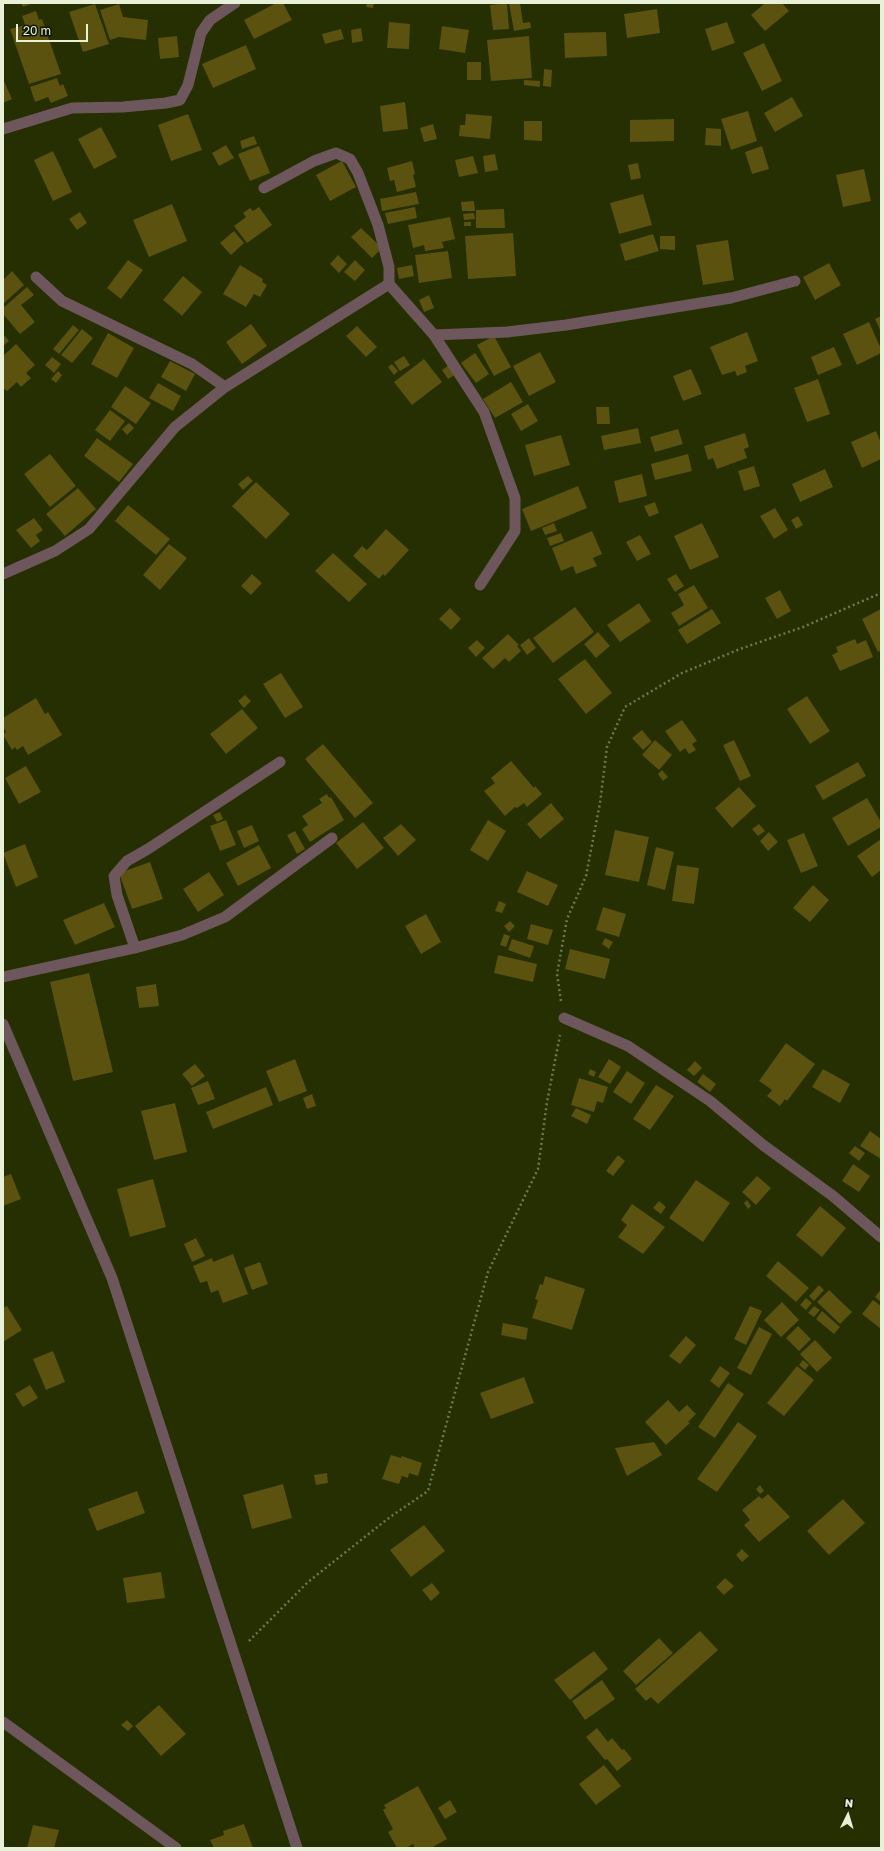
<!DOCTYPE html>
<html>
<head>
<meta charset="utf-8">
<style>
	body { margin:0 }
	#map { position:relative; width:884px; height:1851px; overflow:hidden; background:#252f01; font-family:"Golos Text",sans-serif }
	canvas { display:block }
	.frame { position:absolute; inset:0; border:4px solid #e8f1d8; pointer-events:none }
	.north { position:absolute; left:828px; top:1795px; width:40px; height:40px; -webkit-text-stroke:3px #101504; paint-order:stroke; rotate:5deg; font-size:11px; font-weight:700; line-height:16px; text-align:center; color:#e8f1d8 }
	.north::after { content:''; display:block; margin:auto; width:14px; height:18px; background:#e8f1d8; clip-path:polygon(50% 0,100% 100%,50% 72%,0 100%) }
	.scale { position:absolute; left:16px; top:24px; width:72px; height:18px; box-sizing:border-box; border:2px solid #e8f1d8; border-top:0; padding-left:5px; font-size:12px; line-height:14px; white-space:nowrap; color:#e8f1d8; -webkit-text-stroke:3px #101504; paint-order:stroke }
</style>
</head>
<body>
<div id="map">
<canvas width="884" height="1851"></canvas>
<div class="frame"></div>
<div class="north">N</div>
<div class="scale">20 m</div>
</div>
<script>
const context = document.querySelector('canvas').getContext('2d');
context.lineJoin = 'round';
function fill(path, color) { context.fillStyle = color; context.fill(path, 'evenodd'); }
function strokePath(path, color, width, dash) { context.strokeStyle = color; context.lineWidth = width; context.lineCap = dash ? 'butt' : 'round'; context.setLineDash(dash || []); context.stroke(path); }
fill(new Path2D(`
	M21,3H33L23,7Z
	M276,3H283L292,20L254,39L244,20Z
	M367,3H374L373,8L366,7Z
	M507,3L509,29L493,30L490,5Z
	M509,3H520L523,23L530,22L531,28L514,31Z
	M765,3H782L789,11L765,31L751,15Z
	M95,4L109,44L83,52L69,12Z
	M119,4L123,17L148,20L146,40L119,37L110,40L100,10Z
	M657,9L660,33L627,38L624,14Z
	M36,11L39,20L42,19L61,74L29,84L10,29L25,25L22,16Z
	M389,22L410,24L409,49L387,48Z
	M727,22L735,43L712,51L705,29Z
	M442,26L469,30L465,53L439,49Z
	M361,28L363,41L352,43L351,30Z
	M341,29L344,39L325,44L322,34Z
	M606,32L607,56L565,58L564,33Z
	M177,36L179,57L160,59L158,38Z
	M529,36L532,78L491,81L487,40Z
	M764,43L782,81L762,91L743,53Z
	M246,45L256,69L213,88L202,64Z
	M467,62H481V80H467Z
	M544,69L552,70L551,87L543,86Z
	M57,78L60,86L63,84L68,96L51,103L48,97L35,102L30,87Z
	M3,79L12,99L3,103Z
	M524,80L540,81V87L524,85Z
	M792,97L803,116L775,132L764,113Z
	M405,102L408,129L383,132L380,106Z
	M748,111L757,141L731,150L721,119Z
	M188,114L202,150L171,161L158,125Z
	M466,114L492,116L490,139L459,136L460,125H465Z
	M674,119V141L630,142V120Z
	M524,121H542V141L524,140Z
	M433,124L437,139L424,142L420,128Z
	M101,127L117,157L94,169L78,139Z
	M706,128L721,129V146L705,145Z
	M254,136L257,144L242,149L240,141Z
	M226,145L234,158L219,166L212,153Z
	M259,146L270,173L250,181L238,154Z
	M762,146L769,169L752,174L745,152Z
	M53,151L72,192L53,201L34,160Z
	M495,154L498,170L485,172L483,156Z
	M473,156L478,173L459,177L455,160Z
	M342,161L356,187L330,201L316,175Z
	M412,161L415,174L413,175L416,187L397,192L394,180L390,181L387,168Z
	M638,163L641,178L631,180L628,165Z
	M864,169L871,201L843,207L836,175Z
	M416,192L419,204L382,211L380,199Z
	M643,194L652,225L619,234L610,203Z
	M474,201L475,211H462L461,202Z
	M172,204L187,241L149,257L133,220Z
	M259,207L272,225L247,243L234,226L246,217L243,213L250,208L253,211Z
	M415,207L417,218L388,224L385,213Z
	M504,209L505,228H476V210Z
	M80,212L87,223L77,230L69,219Z
	M474,213L475,219L464,220L463,214Z
	M450,217L455,239L442,242L444,248L425,251L424,245L413,248L408,225Z
	M464,222H471V226H464Z
	M361,228L382,248L372,258L351,237Z
	M234,231L244,243L231,255L220,243Z
	M513,233L516,276L468,279L465,236Z
	M653,234L659,251L625,261L620,244Z
	M660,236H675V250L660,249Z
	M728,240L734,280L703,285L696,245Z
	M448,251L452,278L419,283L415,255Z
	M338,255L347,264L339,273L330,264Z
	M128,260L143,270L121,299L107,288Z
	M355,260L365,270L355,281L344,272Z
	M829,263L841,285L815,300L803,277Z
	M240,265L263,279L262,282L267,285L260,297L254,294L246,307L223,294Z
	M412,265L414,276L399,279L397,268Z
	M12,271L24,285L3,304V280Z
	M183,276L202,292L182,316L163,300Z
	M27,287L34,295L21,305L35,322L20,334L3,314V308Z
	M429,295L434,308L424,312L419,300Z
	M881,316V332L875,319Z
	M869,322L881,349V353L857,365L843,334Z
	M251,324L267,346L242,364L226,342Z
	M73,325L79,330L59,354L53,349Z
	M357,326L377,347L366,357L346,336Z
	M82,329L93,338L72,363L61,355Z
	M747,332L758,361L745,366L747,372L737,376L735,371L722,375L710,347Z
	M108,333L134,348L117,378L91,364Z
	M3,334L9,341L3,346Z
	M494,336L511,367L494,376L477,345Z
	M16,344L35,365L26,373L31,378L21,387L17,382L7,391L3,388V356Z
	M834,347L842,365L818,375L811,357Z
	M540,352L556,382L529,396L513,366Z
	M475,353L489,374L476,383L461,363Z
	M404,356L410,365L400,371L394,362Z
	M52,357L61,364L54,373L45,365Z
	M424,359L442,382L412,405L394,382Z
	M170,361L195,374L186,391L161,377Z
	M392,364L398,371L394,375L388,367Z
	M449,365L456,374L448,379L442,370Z
	M691,369L702,394L683,401L673,376Z
	M58,371L62,375L56,383L51,379Z
	M818,379L830,414L807,422L794,388Z
	M511,382L523,402L495,418L483,399Z
	M158,383L181,396L173,411L149,398Z
	M125,386L151,403L136,424L111,407Z
	M528,404L538,421L521,431L511,414Z
	M596,407H609L610,424H597Z
	M110,410L125,421L110,441L95,430Z
	M129,423L134,428L127,435L122,429Z
	M638,428L641,443L604,450L601,436Z
	M678,429L683,444L655,452L650,437Z
	M876,431L881,443V459L862,468L851,442Z
	M745,433L749,447L744,449L747,458L717,469L713,458L708,460L704,446Z
	M561,435L570,465L534,476L525,445Z
	M97,438L133,464L119,482L84,456Z
	M50,454L76,486L50,507L24,474Z
	M688,454L692,471L655,480L651,464Z
	M754,466L760,486L744,491L738,471Z
	M825,469L833,487L800,502L792,484Z
	M642,474L647,496L619,503L614,481Z
	M248,476L253,481L243,490L238,484Z
	M256,482L290,514L266,539L232,506Z
	M578,486L587,508L531,531L522,509Z
	M78,488L96,509L65,536L46,514Z
	M655,502L659,513L649,517L644,506Z
	M128,505L170,539L156,555L115,521Z
	M775,508L788,530L774,539L760,516Z
	M798,516L803,525L796,529L791,520Z
	M34,518L43,530L36,535L40,541L31,548L16,530Z
	M554,523L557,531L545,535L542,528Z
	M702,523L719,557L690,570L674,536Z
	M386,529L409,550L385,576L383,574L379,579L353,556L362,546L367,550Z
	M592,531L602,554L593,558L597,566L576,574L573,566L561,571L552,548Z
	M561,533L564,541L550,546L547,538Z
	M640,535L651,554L637,561L626,542Z
	M169,544L187,558L160,590L143,575Z
	M333,553L367,584L349,602L315,571Z
	M252,574L262,583L251,595L241,586Z
	M676,574L684,586L675,592L667,579Z
	M694,585L708,608L679,626L671,613L684,605L678,594Z
	M780,590L791,611L777,619L765,598Z
	M639,603L651,621L620,642L607,625Z
	M575,607L594,632L553,663L533,638Z
	M450,608L461,619L451,630L439,619Z
	M712,609L721,623L687,644L678,630Z
	M881,609V650L878,652L862,619Z
	M598,632L610,646L596,658L584,644Z
	M508,634L519,645L517,646L521,651L509,662L505,658L493,669L482,658Z
	M529,638L536,648L527,655L520,645Z
	M855,639L857,644L866,640L873,657L840,671L832,655L838,652L836,647Z
	M477,640L485,648L476,657L468,648Z
	M585,659L612,693L586,714L558,679Z
	M281,673L303,707L285,718L263,684Z
	M245,695L251,701L244,708L238,701Z
	M807,696L830,731L810,744L787,709Z
	M36,698L45,714L48,712L62,735L28,755L23,746L17,750L15,747L12,750L3,735L6,732L3,727V718Z
	M242,709L258,728L226,754L210,734Z
	M682,720L697,741L692,744L696,750L689,754L685,748L680,752L665,731Z
	M642,730L652,742L643,750L632,738Z
	M655,740L672,755L659,770L642,755Z
	M734,740L751,776L740,781L723,745Z
	M323,744L373,803L355,818L305,759Z
	M511,761L534,788L535,786L542,794L527,807L524,803L517,808L515,807L505,816L484,791L495,783L491,778Z
	M858,762L866,776L823,800L815,786Z
	M26,766L41,792L19,804L5,778Z
	M662,770L668,777L663,781L658,774Z
	M739,787L756,806L732,828L715,808Z
	M327,794L329,798L331,797L344,820L310,842L302,829L308,825L302,816L322,803L319,799Z
	M867,798L881,822V827L848,846L832,818Z
	M551,803L564,819L540,839L527,824Z
	M220,812L223,819L217,822L213,815Z
	M226,820L236,845L220,851L210,826Z
	M488,820L506,831L488,861L470,850Z
	M363,822L384,848L357,869L336,843Z
	M401,824L416,840L398,856L383,838Z
	M759,824L765,831L758,836L752,829Z
	M252,825L259,841L244,848L237,831Z
	M615,830L649,837L639,882L605,875Z
	M295,831L305,849L297,854L287,835Z
	M769,832L778,842L768,851L760,841Z
	M804,833L818,866L801,873L787,840Z
	M881,839V870L872,877L857,856Z
	M25,844L38,877L16,887L3,853Z
	M259,845L271,868L238,886L226,863Z
	M656,847L674,852L665,890L647,885Z
	M150,862L163,899L132,909L119,873Z
	M677,865L699,868L694,904L672,901Z
	M527,871L558,885L548,906L517,892Z
	M209,872L224,895L198,912L183,889Z
	M813,885L829,900L810,922L793,908Z
	M499,901L506,904L502,913L495,911Z
	M104,903L115,927L75,945L63,920Z
	M603,907L626,914L619,937L596,930Z
	M426,914L441,942L421,954L405,926Z
	M510,921L515,926L509,932L504,926Z
	M531,924L553,930L548,945L527,939Z
	M504,934L510,936L506,947L500,945Z
	M605,938L613,942L609,949L602,944Z
	M512,939L534,946L530,958L508,950Z
	M570,949L610,959L605,979L565,969Z
	M498,955L537,964L533,982L494,973Z
	M89,973L113,1072L73,1081L50,982Z
	M156,984L159,1006L139,1008L136,987Z
	M786,1043L815,1064L787,1101L785,1099L780,1106L767,1096L772,1090L759,1081Z
	M295,1059L307,1091L279,1102L266,1071Z
	M609,1059L621,1067L610,1084L598,1077Z
	M695,1061L702,1068L694,1076L687,1070Z
	M195,1064L205,1076L192,1086L182,1074Z
	M590,1069L596,1072L594,1077L588,1074Z
	M823,1069L850,1084L840,1103L812,1087Z
	M627,1071L645,1083L631,1104L613,1092Z
	M703,1074L716,1084L710,1092L697,1082Z
	M579,1078L608,1087L603,1103L597,1101L594,1112L571,1105Z
	M208,1081L215,1099L198,1105L191,1088Z
	M656,1085L674,1096L650,1130L633,1119Z
	M266,1087L273,1105L213,1129L206,1112Z
	M312,1094L316,1106L307,1109L303,1098Z
	M175,1103L187,1152L154,1160L141,1111Z
	M576,1108L591,1115L587,1124L571,1116Z
	M870,1131L881,1139V1159L860,1146Z
	M855,1146L865,1153L859,1161L849,1153Z
	M618,1155L625,1161L613,1176L606,1171Z
	M853,1164L870,1176L859,1192L842,1181Z
	M11,1174L21,1199L3,1206V1177Z
	M757,1176L771,1188L756,1205L742,1192Z
	M153,1179L166,1227L130,1237L117,1189Z
	M696,1180L730,1203L703,1242L669,1218Z
	M747,1200L751,1206L748,1209L744,1203Z
	M659,1201L666,1207L661,1214L653,1208Z
	M632,1204L665,1227L643,1254L618,1237L627,1225L621,1220Z
	M820,1206L846,1228L822,1257L796,1235Z
	M196,1238L205,1256L192,1262L184,1244Z
	M233,1254L248,1294L223,1303L218,1290L211,1293L207,1281L200,1283L193,1266L212,1258L213,1262Z
	M778,1261L809,1288L796,1302L766,1276Z
	M260,1262L268,1284L252,1290L244,1268Z
	M545,1276L585,1289L572,1330L532,1318L538,1300L535,1299L540,1284L543,1285Z
	M819,1285L824,1290L814,1301L809,1296Z
	M881,1289V1302L875,1297Z
	M829,1290L852,1312L840,1324L817,1302Z
	M806,1298L812,1303L806,1310L800,1305Z
	M873,1300L881,1306V1329L862,1314Z
	M782,1302L799,1320L781,1337L764,1320Z
	M7,1306L22,1330L3,1342V1308Z
	M750,1306L762,1311L746,1345L734,1339Z
	M814,1306L820,1310L814,1317L808,1313Z
	M822,1311L840,1327L834,1334L816,1319Z
	M503,1323L528,1328L526,1340L501,1335Z
	M798,1326L811,1339L799,1351L786,1338Z
	M759,1327L772,1334L751,1375L737,1368Z
	M686,1336L696,1345L680,1364L669,1356Z
	M815,1340L832,1358L817,1372L800,1354Z
	M53,1351L65,1382L46,1390L33,1359Z
	M803,1360L809,1365L805,1370L799,1365Z
	M720,1366L730,1373L719,1388L710,1381Z
	M797,1366L814,1380L784,1416L767,1403Z
	M524,1377L534,1403L491,1419L480,1393Z
	M728,1383L744,1394L715,1438L698,1427Z
	M30,1385L38,1398L23,1407L15,1394Z
	M668,1400L679,1412L687,1405L696,1414L688,1422L690,1423L666,1445L645,1422Z
	M738,1422L757,1436L717,1492L697,1479Z
	M654,1442L662,1455L627,1476L615,1448Z
	M391,1455L401,1458L402,1456L422,1463L418,1476L409,1473L408,1478L402,1476L399,1484L382,1479Z
	M327,1473L328,1483L316,1485L314,1475Z
	M283,1484L292,1518L252,1529L243,1495Z
	M760,1485L764,1491L760,1494L756,1489Z
	M137,1491L145,1513L97,1531L88,1509Z
	M768,1494L790,1517L759,1542L744,1525L750,1520L742,1510L759,1496L762,1499Z
	M843,1499L865,1523L829,1555L807,1531Z
	M424,1525L445,1551L411,1577L390,1550Z
	M742,1549L749,1556L742,1562L736,1555Z
	M161,1572L165,1598L127,1603L123,1578Z
	M725,1578L734,1586L724,1595L716,1587Z
	M432,1583L440,1593L431,1601L422,1590Z
	M700,1631L718,1650L658,1704L651,1697L646,1701L635,1689Z
	M659,1638L673,1653L636,1685L623,1671Z
	M594,1651L608,1669L570,1700L554,1680Z
	M602,1680L615,1699L585,1720L572,1701Z
	M159,1705L186,1734L161,1756L135,1726Z
	M127,1720L133,1726L128,1731L121,1725Z
	M597,1728L608,1742L612,1738L622,1750L624,1749L632,1759L617,1771L607,1759L605,1760L586,1737Z
	M604,1765L621,1786L596,1805L579,1784Z
	M418,1786L447,1839L431,1848H415L413,1844L406,1848H397L388,1832L393,1829L383,1810L386,1808L384,1805Z
	M450,1800L457,1812L445,1819L438,1808Z
	M244,1824L253,1848H214L210,1840L224,1835L223,1831Z
	M33,1825L59,1830L54,1848H27Z`), '#5a520e');
strokePath(new Path2D(`
	M561,1001L557,974L567,919L586,876L600,803L607,747L625,707L682,673L740,649L803,627L881,593
	M249,1641L308,1582L390,1517L428,1491L488,1272L538,1169L547,1102L560,1035`), '#6d7751', 2.5, [2, 3]);
strokePath(new Path2D(`
	M3,129L72,108L123,107L166,103L180,100L188,85L201,33L210,20L235,3
	M36,277L62,301L192,364L225,387
	M389,284L434,335L484,412L515,498V531L480,585
	M434,335L507,332L566,325L731,298L795,281
	M3,574L55,551L89,529L175,427L225,387L389,284V267L378,225L358,173L350,159L336,153L314,161L264,188
	M135,948L117,895L114,876L127,861L148,849L280,762
	M3,977L135,948L182,935L225,917L332,838
	M564,1018L628,1046L710,1101L763,1145L833,1196L881,1237
	M3,1024L112,1278L297,1848
	M3,1722L176,1848`), '#6d575c', 11);
</script>
</body>
</html>
